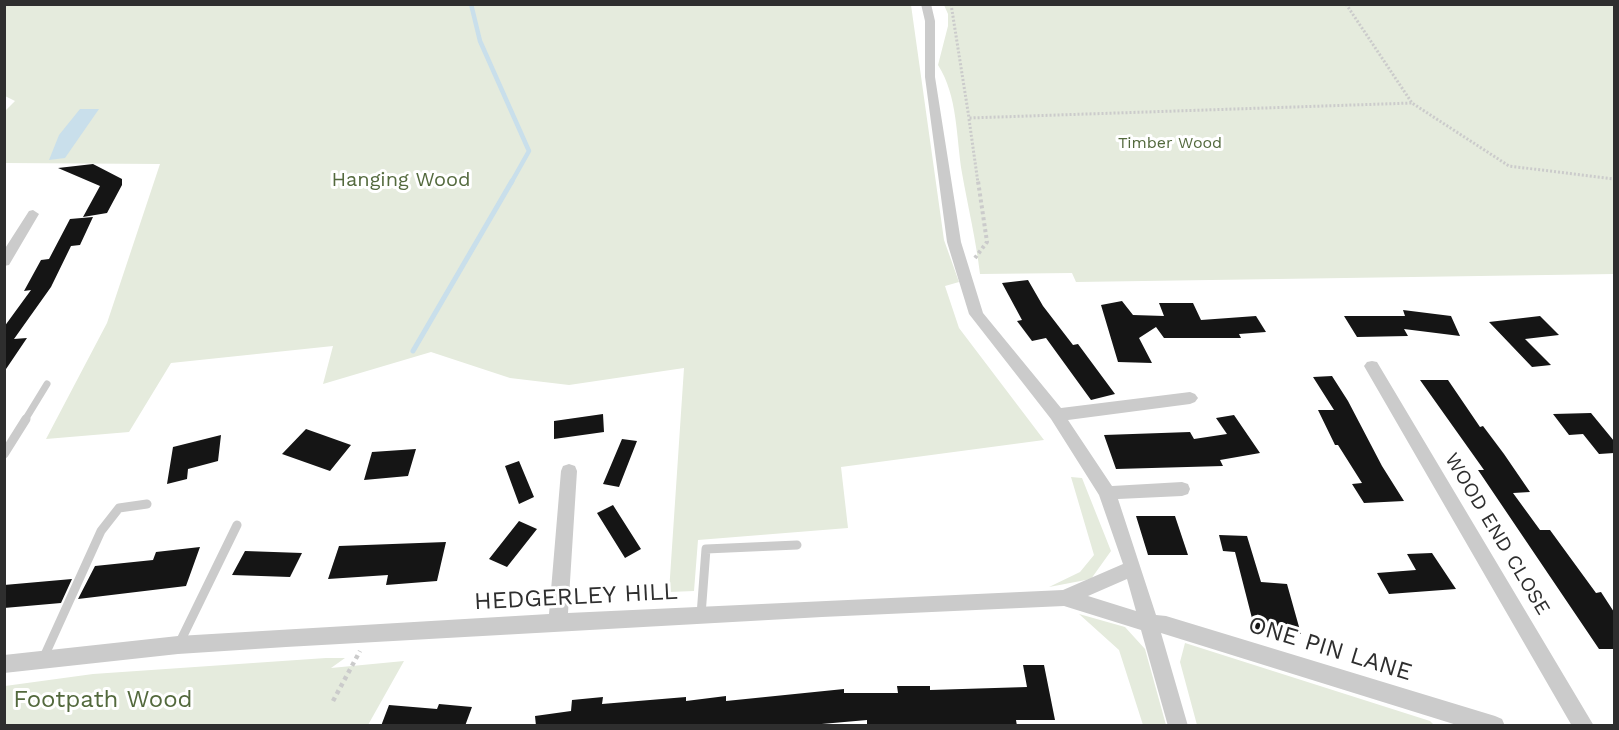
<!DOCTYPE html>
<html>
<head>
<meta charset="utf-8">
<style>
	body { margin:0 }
	#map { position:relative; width:1619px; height:730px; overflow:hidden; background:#fff; font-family:"Work Sans",sans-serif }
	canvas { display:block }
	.frame { position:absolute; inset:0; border:6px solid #2e2e2e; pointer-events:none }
</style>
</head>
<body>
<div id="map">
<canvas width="1619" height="730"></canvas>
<div class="frame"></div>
</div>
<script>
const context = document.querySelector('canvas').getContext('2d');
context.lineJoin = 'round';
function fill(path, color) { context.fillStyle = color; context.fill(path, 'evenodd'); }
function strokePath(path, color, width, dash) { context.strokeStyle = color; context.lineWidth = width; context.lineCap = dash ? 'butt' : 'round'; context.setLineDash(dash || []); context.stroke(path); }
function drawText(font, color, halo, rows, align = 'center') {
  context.font = font + ' "Work Sans",sans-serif'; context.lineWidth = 6; context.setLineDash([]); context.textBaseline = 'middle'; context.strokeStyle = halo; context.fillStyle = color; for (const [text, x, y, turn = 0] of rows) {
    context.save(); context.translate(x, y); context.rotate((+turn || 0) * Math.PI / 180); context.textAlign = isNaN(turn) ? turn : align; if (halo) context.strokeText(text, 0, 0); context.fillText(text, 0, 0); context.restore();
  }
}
fill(new Path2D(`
	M5,5H911L944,240L959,282L945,286L959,328L1044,440L841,467L848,528L698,540L694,591L669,592L684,368L569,385L510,378L431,352L323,384L333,346L171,363L129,432L46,439L107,323L160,164L5,163V111L15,101L5,96Z
	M944,5H1614V274L1076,282L1072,273L980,274C976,240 968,207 962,173C956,137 958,96 938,65L948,26V14Z
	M1071,477L1082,478L1111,551L1091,579L1049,587L1080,572L1094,555Z
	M1079,614L1125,627L1145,649L1166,725H1143L1119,650Z
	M1185,643L1430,721L1434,725H1197L1180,662Z
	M326,658H345L331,668L404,661L368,725H5V686L93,674Z`), '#e5ebdd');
fill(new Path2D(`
	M80,109H99L65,158L49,160L59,135Z`), '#c9dfeb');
strokePath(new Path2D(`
	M471,4L480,41L529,151L511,183`), '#c9dfeb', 4.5);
strokePath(new Path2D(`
	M413,351L512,181`), '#c9dfeb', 5);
fill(new Path2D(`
	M93,164L122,179V185L107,213L83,217L100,186L58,168Z
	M93,217L80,245L71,246L51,287L14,339L27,338L4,372V327L31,290L24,291L41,260L49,259L70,219Z
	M1028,280L1043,306L1073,345L1078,344L1115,394L1091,400L1046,338L1032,341L1017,321L1022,320L1002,283Z
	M1122,301L1133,315L1164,316L1159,303H1193L1201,320L1256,316L1266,332L1239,334L1241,338H1164L1156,327L1139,338L1152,363L1118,362L1101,305Z
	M1403,310L1451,316L1460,336L1404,329L1408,336L1357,337L1344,316H1405Z
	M1540,316L1559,335L1525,339L1551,365L1532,367L1489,322Z
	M1332,376L1348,401L1382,466L1404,501L1364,503L1352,484L1362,483L1338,445H1335L1318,410H1334L1313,377Z
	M1420,380H1448L1480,427L1483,426L1504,454L1530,492L1513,493L1540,530H1550L1596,593L1601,592L1614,612V649H1599L1478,470H1484Z
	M1591,413L1614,441V453L1599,454L1583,434L1569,435L1553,414Z
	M603,414L604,432L554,439V421Z
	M1234,415L1260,453L1220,460L1223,466L1116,469L1104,435L1190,432L1194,439L1227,434L1216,418Z
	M306,429L351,445L330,471L282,454Z
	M221,435L218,461L188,469L187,479L167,484L173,447Z
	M622,439L637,441L619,487L603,484Z
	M416,449L408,476L364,480L372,452Z
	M519,461L534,497L519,504L505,466Z
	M613,505L641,549L625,558L597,513Z
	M1136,516H1175L1188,555H1148Z
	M519,521L537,529L507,567L489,559Z
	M1219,535L1247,536L1261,582L1287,584L1301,634L1255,630L1235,552L1223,551Z
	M446,542L437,581L386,585L388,575L328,579L339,546Z
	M200,547L186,586L78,599L95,566L153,560L156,552Z
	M245,551L302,553L290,577L232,575Z
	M1432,553L1456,589L1389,594L1377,573L1416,570L1407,554Z
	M72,579L61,603L4,608V585Z
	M1023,665H1044L1055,720H1016L1017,726H867V720L799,726H536L535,716L571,711L572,700L603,697L602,704L686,697V701L726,696V701L844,689V693H898L897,686H930V690L1027,687Z
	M439,704L472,707L465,726H381L389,705L437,709Z`), '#151515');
strokePath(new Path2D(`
	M951,4L969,118L1412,103
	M1346,4L1412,103L1509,166L1614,179
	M4,6L7,4
	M969,119L978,183`), '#cbcbcb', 3, [2, 2]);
strokePath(new Path2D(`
	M975,258L987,242L978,181`), '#cbcbcb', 4, [3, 3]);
strokePath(new Path2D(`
	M333,701L360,651`), '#cbcbcb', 4.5, [4, 4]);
strokePath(new Path2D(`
	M25,420L47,384`), '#cbcbcb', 7);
strokePath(new Path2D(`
	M4,454L26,419
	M701,615L706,549L797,545
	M179,644L237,525
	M43,659L101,531L119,508L147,504`), '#cbcbcb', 9);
fill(new Path2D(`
	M921,4H931L935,21V77L961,242L983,313L1061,408L1190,392L1195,394L1198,398L1195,402L1190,404L1068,420L1112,486L1182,482L1188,484L1190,489L1188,494L1182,496L1118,499L1156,615L1166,616L1495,716L1502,719L1505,726H1460L1161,633L1188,726H1168L1141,630L1064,606L822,617L286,647L178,654L4,673V655L178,636L549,614L561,471L563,466L569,464L575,466L577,471L568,613L1063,590L1123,564L1099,495L1051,419L969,314L947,242L925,77V21ZM1127,579L1136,611L1088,596Z
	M33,210L39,214L9,265L4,266V250L29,211Z
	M1372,361L1377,362L1594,726H1572L1364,366L1367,362Z`), '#cbcbcb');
drawText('16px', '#53693d', '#fff', [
	["Timber Wood",1170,143]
]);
drawText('20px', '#53693d', '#fff', [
	["Hanging Wood",401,180]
]);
drawText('20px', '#2e2e2e', '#fff', [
	["WOOD END CLOSE",1497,534,59]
]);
drawText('24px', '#2e2e2e', '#fff', [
	["HEDGERLEY HILL",576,597,-3],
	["ONE PIN LANE",1330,649,17]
]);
drawText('24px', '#53693d', '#fff', [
	["Footpath Wood",103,700]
]);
</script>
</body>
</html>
